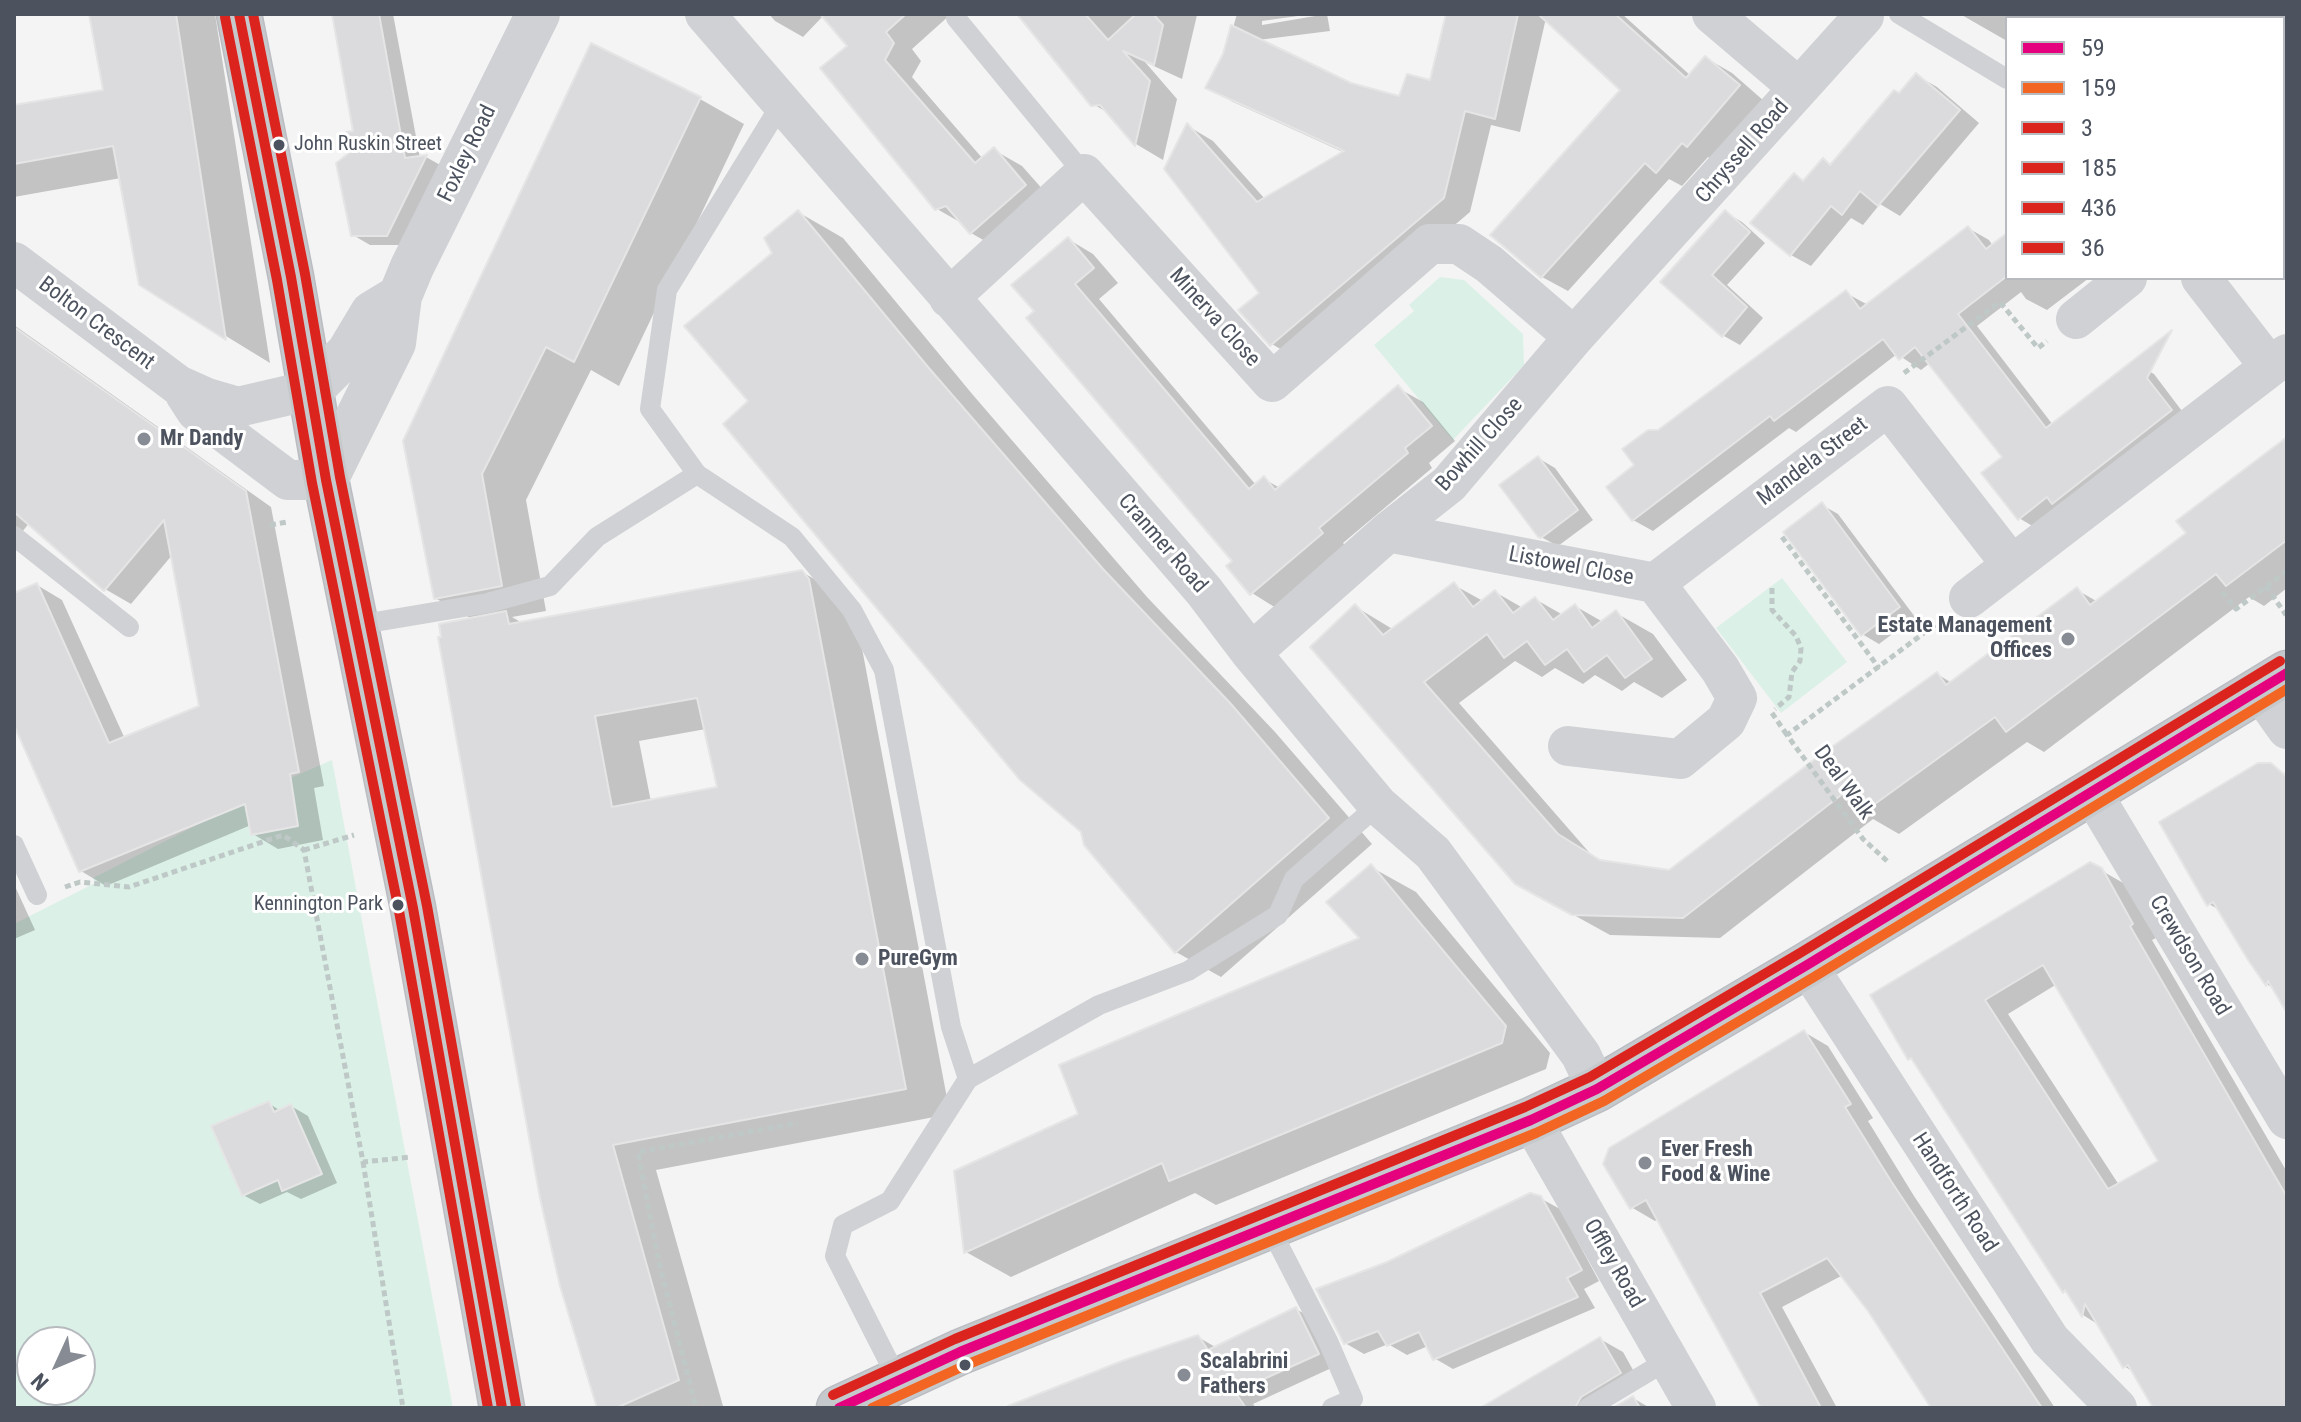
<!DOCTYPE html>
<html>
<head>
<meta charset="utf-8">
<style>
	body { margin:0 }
	#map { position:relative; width:2301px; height:1422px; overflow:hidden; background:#f4f4f4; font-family:"Roboto Condensed",sans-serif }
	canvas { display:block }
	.frame { position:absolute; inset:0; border:16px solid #4c535f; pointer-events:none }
	.legend { position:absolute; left:2005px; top:16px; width:280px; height:264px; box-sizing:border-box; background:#fff; border:2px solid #b7babf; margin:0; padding:10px 14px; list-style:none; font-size:24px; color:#4c535f }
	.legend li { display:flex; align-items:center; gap:16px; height:40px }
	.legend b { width:40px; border:2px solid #b7babf }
	.north { position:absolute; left:16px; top:1326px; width:80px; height:80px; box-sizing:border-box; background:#fff; border:2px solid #b7babf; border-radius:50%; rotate:226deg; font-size:22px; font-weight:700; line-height:32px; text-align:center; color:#4c535f }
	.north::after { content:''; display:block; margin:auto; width:28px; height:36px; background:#878b93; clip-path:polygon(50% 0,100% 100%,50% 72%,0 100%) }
</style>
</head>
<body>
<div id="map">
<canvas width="2301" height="1422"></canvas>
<div class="frame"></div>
<ul class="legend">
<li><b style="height:10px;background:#e5007d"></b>59</li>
<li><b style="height:10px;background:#f26522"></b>159</li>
<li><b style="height:10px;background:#dc241f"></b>3</li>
<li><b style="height:10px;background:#dc241f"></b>185</li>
<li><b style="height:10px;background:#dc241f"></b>436</li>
<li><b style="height:10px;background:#dc241f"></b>36</li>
</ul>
<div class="north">N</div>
</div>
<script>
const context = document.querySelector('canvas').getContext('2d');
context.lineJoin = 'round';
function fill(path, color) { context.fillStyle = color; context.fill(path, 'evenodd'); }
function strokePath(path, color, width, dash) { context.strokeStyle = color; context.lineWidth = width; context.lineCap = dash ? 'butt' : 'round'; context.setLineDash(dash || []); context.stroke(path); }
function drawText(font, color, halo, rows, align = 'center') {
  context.font = font + ' "Roboto Condensed",sans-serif'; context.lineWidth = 6; context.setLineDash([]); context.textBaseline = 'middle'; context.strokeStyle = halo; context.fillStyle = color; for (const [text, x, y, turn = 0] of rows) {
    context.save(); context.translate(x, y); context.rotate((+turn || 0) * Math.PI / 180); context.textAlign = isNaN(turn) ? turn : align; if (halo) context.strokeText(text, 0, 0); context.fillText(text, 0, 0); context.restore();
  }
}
fill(new Path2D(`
	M1440,277L1464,280L1523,334L1524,365L1453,440L1374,345L1414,311L1409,305Z
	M1782,578L1847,662L1781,713L1716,628Z
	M332,760L453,1408H14V924L95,883L93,878L248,799L247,797ZM32,1342H80V1390H32Z`), '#dbf0e6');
fill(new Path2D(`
	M91,14H215L270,363L141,284L121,178L14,197V107L105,92Z
	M335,14H393L420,158L426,157L442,166L403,245H370L353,235L351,154L356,132Z
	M769,14H951L912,49L921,61L912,77L983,159L994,150L1022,166L1053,201L999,249L971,233L965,225L937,209L850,47L824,15L803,37L775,21Z
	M1020,14H1201L1197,15L1182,79L1145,62L1177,99L1163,160L1136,144L1110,114L1093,104Z
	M1237,14H1312L1262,21V25L1327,14L1330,31L1258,40L1350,85L1400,98L1432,83L1449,14H1622L1691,76L1706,58L1732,73L1764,101L1714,160L1708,157L1682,186L1669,179L1568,291L1542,277L1623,90L1546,18L1520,132L1491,125L1470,212L1297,359L1272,344L1262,293L1188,126L1213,141L1265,199L1345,153L1233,102L1208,88L1225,55Z
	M1960,14H2090L2093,18H2007V41Z
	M2101,14H2242L2249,18H2108Z
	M2283,37L2287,40V126L2283,124Z
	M1916,75L1937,87L1979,123L1900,216L1880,204L1863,225L1851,218L1811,266L1791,255L1805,182L1823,160L1832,165Z
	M700,99L744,124L619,386L591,370L526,500L546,611L512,617L524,624L802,572L847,598L854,606L950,1114L656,1170L723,1406L718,1408H599L474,620L435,598L405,441ZM706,729L719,789L651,802L639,741Z
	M798,212L843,238L973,395L1147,597L1275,732L1372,844L1221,977L1176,952L750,401L774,254Z
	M1725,212L1742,222L1765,243L1727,285L1763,318L1740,345L1724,336L1663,282Z
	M1968,228L1989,240L1993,246L2007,236V278H2089L2047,310L2026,299L2021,292L1977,326L2053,425L2134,363L2154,374L2191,423L2039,530L2019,518L2004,457L1930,363L1921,370L1897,354L1796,432L1789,428L1653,531L1633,520L1637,465L1659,432L1846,293L1868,305Z
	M1068,239L1093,254L1118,283L1099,299L1256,485L1264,479L1280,488L1398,388L1423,402L1455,441L1429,463L1432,468L1343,543L1347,548L1276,608L1252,593L1235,561L1036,311Z
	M2287,249V262L2283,257V252Z
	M14,325L271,507L324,786L314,788L323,840L278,849L253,834L251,825L106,886L81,871L14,720V595L37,585L62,600L125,739L202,707L173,554L131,604L105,589L30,522L14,542Z
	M2287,440V588L2264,606L2249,597L2044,752L2027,742L1899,834L1873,819L1720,938L1610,935L1554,904L1356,607L1394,630L1454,585L1483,601L1495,592L1523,608L1535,599L1563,615L1575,606L1603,622L1616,613L1653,634L1687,680L1662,698L1634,682L1622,691L1595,675L1583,684L1555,668L1542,677L1515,661L1459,703L1594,858L1602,863L1670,872L1937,674L1952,683L2077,590L2098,602L2189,534Z
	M1538,458L1555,468L1593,520L1558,546L1539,536Z
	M1822,505L1838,514L1915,617L1879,644L1862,634Z
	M2270,765L2287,775V1006L2279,991L2268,985L2221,911L2209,904Z
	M2090,864L2125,884L2156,938L2152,940L2287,1172V1408H2172L2135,1373L2124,1366L2099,1325L2083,1315L2070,1295L2064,1291L1915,1061L1910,1058ZM2057,984L2160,1161L2119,1185L2008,1014Z
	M1371,867L1416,892L1550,1053L1546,1069L1216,1205L1195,1193L1011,1277L966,1252L1081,1115L1362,939Z
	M14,884L35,930L14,939Z
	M1804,1032L1828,1046L1873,1118L1868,1121L1914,1196L2055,1408H1934L1869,1310L1843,1275L1782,1307L1837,1408H1762L1658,1219L1655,1221L1631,1207Z
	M268,1103L281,1111L291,1106L308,1116L337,1183L301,1199L287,1192L260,1204L243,1195Z
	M1540,1198L1560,1209L1599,1281L1584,1289L1595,1308L1453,1369L1434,1358L1428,1346L1407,1355L1388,1344L1364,1354L1345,1343Z
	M1296,1309L1315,1320L1338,1365L1253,1404L1256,1408H1010L1198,1337L1217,1348Z
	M1600,1339L1623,1352L1642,1386L1606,1408H1484Z
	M1633,1398L1650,1408H1617Z`), '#0003');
const building = new Path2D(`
	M89,14H176L226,340L139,285L113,146L14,164V105L103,90Z
	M332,14H379L405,158L427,155L387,236H351L336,163L349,153L346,132L353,131Z
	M820,14H906L886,32L894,43L885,60L975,163L994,147L1026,185L970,234L946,206L935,210L820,68L847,46Z
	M1017,14H1085L1108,40L1136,14H1153L1163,25L1154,65L1123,51L1150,81L1135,146L1100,105L1091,106Z
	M1446,14H1518L1495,119L1465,111L1444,198L1270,346L1238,310L1259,293L1164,169L1187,123L1257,202L1344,151L1205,88L1223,54L1231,25L1351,83L1399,96L1407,74L1430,80Z
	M1538,14H1615L1686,78L1705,56L1740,85L1687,147L1682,143L1656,173L1645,163L1541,278L1490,235L1620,90Z
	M591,43L701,97L574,362L546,347L482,474L502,586L434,599L403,441Z
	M1916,73L1960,110L1878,206L1860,191L1842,215L1831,206L1790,256L1750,223L1794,173L1803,181L1823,158L1830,165L1894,90L1899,93Z
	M798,210L928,367L1103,569L1231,704L1329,818L1175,953L1084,845L1081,832L1020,780L723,424L748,401L684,326L772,253L764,238Z
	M1725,210L1750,232L1712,275L1747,307L1722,337L1660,282Z
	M1968,226L1986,249L2007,233V276L1958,314L2046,428L2172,330L2147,378L2172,410L2052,504L2047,497L2018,520L1981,473L2002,457L1915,347L1899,360L1883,339L1774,421L1770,416L1632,521L1606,487L1634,465L1622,449L1648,430H1658L1846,290L1860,309Z
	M1068,237L1094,268L1075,284L1249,489L1264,476L1275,490L1398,385L1432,426L1405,448L1408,453L1319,528L1323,533L1250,595L1226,566L1232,561L1026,318L1034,311L1011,285Z
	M14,327L246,491L299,772L290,774L298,826L251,835L245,804L79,872L14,725V593L37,583L109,743L199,706L164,520L104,591L14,512Z
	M2287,437V540L2226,586L2216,574L2006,732L1995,717L1861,814L1845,792L1683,918L1572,915L1515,884L1310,647L1355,604L1383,635L1454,582L1473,607L1495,590L1513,613L1535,597L1553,620L1575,604L1592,628L1616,610L1652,659L1625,678L1607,655L1584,672L1567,649L1545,665L1527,641L1504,658L1487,634L1424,682L1558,834L1600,860L1669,870L1819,756L1937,672L1946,685L2077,587L2090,605L2186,533L2176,521Z
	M1538,456L1578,510L1541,538L1538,537L1499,485Z
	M1822,502L1900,607L1861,636L1783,532Z
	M802,570L809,579L906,1089L613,1145L679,1380L616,1408H597L560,1286L540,1198L438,637H441L439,624L506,611L509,624ZM697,698L717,787L612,807L595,716Z
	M2258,763H2271L2287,777V1013L2268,981L2266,986L2248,960L2213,902L2207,906L2159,822Z
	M2090,862L2102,868L2133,924L2130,926L2287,1197V1408H2153L2128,1365L2123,1368L2085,1304L2082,1317L2065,1290L2063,1293L1911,1058L1908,1060L1870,995ZM2043,965L2158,1161L2108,1189L1985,1000Z
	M1371,864L1506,1026L1502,1043L1169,1181L1162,1163L964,1253L954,1171L1078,1114L1059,1065L1359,938L1326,902Z
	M1804,1030L1851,1104L1845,1107L1891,1181L2042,1408H1931L1868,1311L1827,1258L1760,1293L1821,1408H1761L1646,1200L1630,1209L1603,1164L1609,1148Z
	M269,1101L274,1112L291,1104L322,1174L282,1191L278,1180L242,1196L211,1126Z
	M1530,1193L1541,1196L1582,1270L1567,1278L1578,1297L1433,1360L1419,1332L1387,1346L1378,1331L1344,1344L1316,1289L1387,1262Z
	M1296,1307L1319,1354L1235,1392L1246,1408H1008V1406L1122,1361L1198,1335L1208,1350Z
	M1600,1337L1621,1373L1581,1397L1575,1408H1480Z
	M1633,1396L1640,1408H1613Z`);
fill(building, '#dbdbdd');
strokePath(building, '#e5e5e6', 2);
const trunk = new Path2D(`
	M239,14L291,277L326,480L413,908L502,1408
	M839,1408L960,1352L1531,1120L1597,1089L1807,965L2287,673`);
strokePath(trunk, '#babcc2', 47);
strokePath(new Path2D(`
	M1904,373L2000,302L2038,348L2047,341
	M270,525L287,522
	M1782,537L1879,668
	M2266,586L2286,615
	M1772,588V610L1796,636L1801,648L1800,661L1792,672L1789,697L1775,709
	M2222,592L2236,609L2287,571
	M1772,713L1787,735
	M304,850L354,835
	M1887,861L1863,839L1787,735L1940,621
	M65,887L80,882L129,887L283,835L304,850L363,1162L411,1157
	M363,1162L403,1408
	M695,1404L658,1258L638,1152L798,1123`), '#bec8c6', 5, [6, 4]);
strokePath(new Path2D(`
	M1899,14L2007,79
	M956,18L1084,174
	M2283,157L2287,159
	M697,474L792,537L852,610L884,670L951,1027L968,1079L1099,1005L1188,971L1278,915L1294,879L1378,805
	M14,536L129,627
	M357,625L488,603L550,586L597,537L697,474L650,409L667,290L783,101
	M14,845L37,895
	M1269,1226L1328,1341L1353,1399L1332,1408
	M898,1380L835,1256L843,1225L890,1201L968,1079
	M1588,1408L1668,1360`), '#cfd1d4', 20);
strokePath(new Path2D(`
	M705,14L1204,591L1251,653L1378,805L1433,853L1581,1055L1597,1089
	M1799,88L1864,16
	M14,262L178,385L207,398L238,407L311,390
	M2201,278L2270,367
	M949,298L1084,174L1272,382L1430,244H1459L1489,264L1574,337
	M2076,319L2127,278
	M185,394L196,411L288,480H326
	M1388,532L1655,583L1720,669L1737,698L1726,721L1680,759L1568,746
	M1655,583L1888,406L2011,564
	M1969,598L2287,354
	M1251,653L1388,532L1449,484L1574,337L1799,88L1712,14
	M2260,691L2287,729
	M2092,793L2287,1119
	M1807,965L2050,1340L2117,1408
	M1531,1120L1696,1408`), '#cfd1d4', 40);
strokePath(new Path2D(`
	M311,390L348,353L372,313L400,296
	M326,480L394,343L400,296L412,267L538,14`), '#cfd1d4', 44);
strokePath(trunk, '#c6c9cc', 44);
strokePath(new Path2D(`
	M839,1408L960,1352L1531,1120L1597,1089L1807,965L2287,673`), '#e5007d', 10);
strokePath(new Path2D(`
	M872,1408L966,1365L1536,1133L1604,1101L1814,977L2287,689`), '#f26522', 10);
strokePath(new Path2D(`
	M833,1395L955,1339L1525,1107L1590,1077L1800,953L2280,661`), '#dc241f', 10);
strokePath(new Path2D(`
	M239,14L291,277L326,480L413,908L502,1408`), '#dc241f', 10);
strokePath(new Path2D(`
	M225,17L277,280L312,483L399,911L488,1408`), '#dc241f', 10);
strokePath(new Path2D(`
	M253,14L305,274L340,477L427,906L516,1406`), '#dc241f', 10);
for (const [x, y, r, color] of [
	[279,145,7,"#4c535f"],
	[144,439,8,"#878b93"],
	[2068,639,8,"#878b93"],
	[398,905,7,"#4c535f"],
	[862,959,8,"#878b93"],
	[1645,1163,8,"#878b93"],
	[965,1365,7,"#4c535f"],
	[1184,1375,8,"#878b93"]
]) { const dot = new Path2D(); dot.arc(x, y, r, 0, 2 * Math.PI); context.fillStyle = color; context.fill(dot); strokePath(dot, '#fff', 3); }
drawText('20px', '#4c535f', '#fff', [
	["John Ruskin Street",294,145],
	["Kennington Park",383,905,"right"]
], 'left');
drawText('22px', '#4c535f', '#fff', [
	["Chryssell Road",1743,152,-49],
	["Foxley Road",468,154,-64],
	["Minerva Close",1214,318,48],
	["Bolton Crescent",96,324,37],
	["Bowhill Close",1480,445,-48],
	["Mandela Street",1813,462,-37],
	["Cranmer Road",1162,544,49],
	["Listowel Close",1571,567,11],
	["Deal Walk",1843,783,54],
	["Crewdson Road",2189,956,59],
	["Handforth Road",1954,1193,57],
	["Offley Road",1613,1264,60]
]);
drawText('bold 22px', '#4c535f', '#fff', [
	["Mr Dandy",160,439],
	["Estate Management",2052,626,"right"],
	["Offices",2052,651,"right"],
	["PureGym",878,959],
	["Ever Fresh",1661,1150],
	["Food & Wine",1661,1175],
	["Scalabrini",1200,1362],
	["Fathers",1200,1387]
], 'left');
</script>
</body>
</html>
